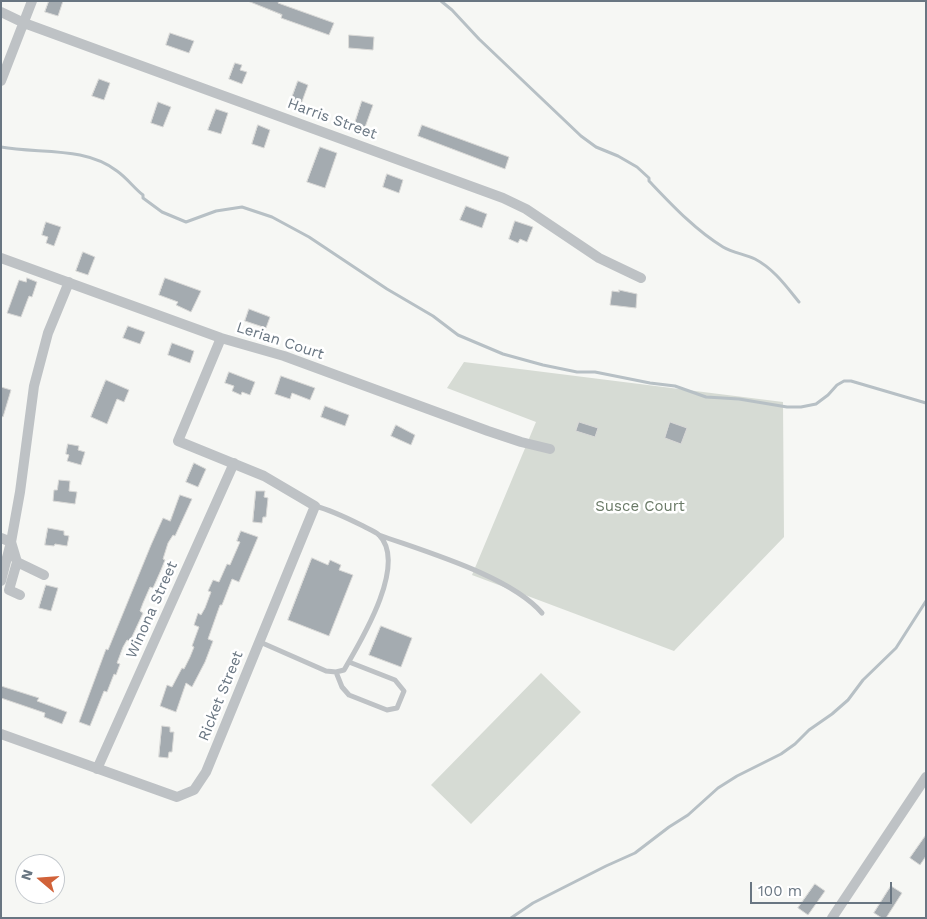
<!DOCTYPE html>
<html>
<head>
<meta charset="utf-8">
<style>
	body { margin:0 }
	#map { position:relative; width:927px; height:919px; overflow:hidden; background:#f6f7f4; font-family:"Work Sans",sans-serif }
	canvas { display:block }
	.frame { position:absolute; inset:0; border:2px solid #697682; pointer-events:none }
	.north { position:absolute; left:15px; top:854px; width:50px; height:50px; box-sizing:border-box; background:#fff; border:1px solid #c3c8cd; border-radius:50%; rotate:288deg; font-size:14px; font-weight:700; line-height:20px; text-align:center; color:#697682 }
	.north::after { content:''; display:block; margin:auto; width:18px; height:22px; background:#d16239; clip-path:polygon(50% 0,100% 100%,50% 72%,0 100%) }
	.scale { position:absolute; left:750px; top:882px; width:142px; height:22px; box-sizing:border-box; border:2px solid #697682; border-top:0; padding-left:6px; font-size:15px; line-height:18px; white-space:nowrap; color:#697682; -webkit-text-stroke:4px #fff; paint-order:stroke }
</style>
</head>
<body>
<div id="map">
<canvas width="927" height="919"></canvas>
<div class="frame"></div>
<div class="north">N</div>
<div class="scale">100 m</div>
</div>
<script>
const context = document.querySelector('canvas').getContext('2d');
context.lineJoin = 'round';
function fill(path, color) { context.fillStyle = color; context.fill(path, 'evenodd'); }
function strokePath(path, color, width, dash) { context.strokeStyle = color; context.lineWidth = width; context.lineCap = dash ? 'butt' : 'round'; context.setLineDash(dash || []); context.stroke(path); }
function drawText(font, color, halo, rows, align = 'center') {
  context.font = font + ' "Work Sans",sans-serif'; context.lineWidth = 5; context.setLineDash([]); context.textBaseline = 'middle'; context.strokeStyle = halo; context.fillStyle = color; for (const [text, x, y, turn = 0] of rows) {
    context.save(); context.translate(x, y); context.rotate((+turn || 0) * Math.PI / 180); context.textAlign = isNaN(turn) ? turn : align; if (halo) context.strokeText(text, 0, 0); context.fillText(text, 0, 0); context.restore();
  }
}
fill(new Path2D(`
	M464,362L783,402L784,537L674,651L472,575L536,422L447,388Z
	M541,673L581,712L471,824L431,785Z`), '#d6dbd4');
strokePath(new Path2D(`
	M441,1L452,10L479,39L581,136L596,147L618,156L637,167L649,178V181C671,204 695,230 723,247C733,253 745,254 755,259C774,269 786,286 799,302
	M1,147C39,154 85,146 117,171C127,178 134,188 143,195V198L162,212L186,222L216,211L242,207L272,217L309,237L387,289L433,316L458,335L503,354L543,365L577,372H595L650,383L675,386L706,397L739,399L787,407H801L816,404L828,395L837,385L844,381H851L926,403
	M511,918L533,903L606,866L635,853L669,827L688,815L718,788L737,776L781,754L795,744L809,730L832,714L848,700L863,680L896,648L926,601`), '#b7c0c5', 3);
const building = new Path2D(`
	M49,1H63L58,16L45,12Z
	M248,1H279L278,3L334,23L329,35L281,18L282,15Z
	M170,33L194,41L189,53L166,45Z
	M349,35L374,37L373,50L349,48Z
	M235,63L242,65L240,70L247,72L242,84L229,79Z
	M99,79L110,83L104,100L92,96Z
	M298,81L308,85L300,107L290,103Z
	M362,101L373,105L364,130L354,126Z
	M158,102L171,107L163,127L151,123Z
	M216,109L228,113L221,134L208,130Z
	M258,125L270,130L264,148L252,144Z
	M422,125L509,157L505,169L418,136Z
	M320,147L337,153L325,188L307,182Z
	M387,174L403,180L399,193L383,187Z
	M466,206L487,214L482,228L460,220Z
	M515,221L533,227L527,242L520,239L518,243L509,239Z
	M46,222L61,227L54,246L46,243L48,237L42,235Z
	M83,252L95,257L88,275L76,271Z
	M27,278L37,282L32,297L29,296L21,317L7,313L19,280L26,282Z
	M165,278L201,291L191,312L176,305L178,302L159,295Z
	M619,290L637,294L636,308L610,305L612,291L619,292Z
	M249,309L270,317L266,328L245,321Z
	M128,326L145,332L140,344L123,338Z
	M172,343L194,351L190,363L168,355Z
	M229,372L255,382L250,395L242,392L241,395L232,391L234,386L225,383Z
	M281,376L315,388L310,400L292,393L290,399L275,394Z
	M106,380L129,390L124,402L117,399L107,424L91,417Z
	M1,387L11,390L3,417L1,416Z
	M325,406L349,415L345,426L321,417Z
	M579,422L598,428L595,437L576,431Z
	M670,422L687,428L681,444L665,438Z
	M396,425L415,435L411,445L391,436Z
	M68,444L79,446L78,450L85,452L81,465L67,461L69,455L66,454Z
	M194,463L206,469L198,487L186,482Z
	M59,480L70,481L69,491L77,492L75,504L53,501L54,490H57Z
	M256,491H265L264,497L268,498L266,517H263L262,523L253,522Z
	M180,495L192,499L175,536L173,535L168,543L163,559L165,560L161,570L153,588L150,587L143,603L140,611L143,613L130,641L127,640L123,647L117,663L120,664L116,675L114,674L107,692L104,691L90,726L79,722L106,649L108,650L151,545L163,518L170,521Z
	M48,528L64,531V535L69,536L67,546L55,544L54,546L45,545Z
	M241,531L258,537L239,582L232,579L222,605H220L208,639L213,641L205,662L192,687L186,683L176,712L160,706L167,685L172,687L182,668L184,669L190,657L194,647L192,646L199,627L194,625L198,613L201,615L205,608L211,592L208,591L213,580L219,582L227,564L230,565L240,542L237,541Z
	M312,558L328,565L330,560L341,565L339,570L353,575L329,636L288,620Z
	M46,585L58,588L51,611L39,608Z
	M381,626L412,638L401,667L369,655Z
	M1,686L39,698L37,701L67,712L62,724L44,717L45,713L1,698Z
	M162,726L170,727V732H174L172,752H169L168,758L159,757Z
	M926,835V856L920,865L910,858Z
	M815,884L825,891L808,915L798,908Z
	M891,886L902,893L886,918H882L874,913Z`);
fill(building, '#a4abb0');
strokePath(building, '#d8d8d6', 1);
strokePath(new Path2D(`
	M379,535C426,552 510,576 542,613
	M260,642L326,671L336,672L344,670C361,641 408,564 379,535C376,532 369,529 365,527C349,519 334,511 315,506
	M336,672L342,687L349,695L387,710L397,708L404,691L395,680L349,662`), '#bec2c5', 5);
strokePath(new Path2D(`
	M1,12L24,23L503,198L526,209L599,258L641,278
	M1,81L32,1
	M1,258L221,338L284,356L488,431L521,442L550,449
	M1,538L11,542L17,562L44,575
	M17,562L9,590L20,595
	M1,581L11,542L20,492L34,386L48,333L69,282
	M1,734L177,797L194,790L206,772L315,506L264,476L178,441L221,338
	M97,769L234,463
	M832,918L926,777`), '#bec2c5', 10);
drawText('15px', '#697682', '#fff', [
	["Harris Street",332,119,20],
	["Lerian Court",280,341,18],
	["Winona Street",152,610,-66],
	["Ricket Street",221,696,-68]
]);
drawText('15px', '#6a7a67', '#fff', [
	["Susce Court",640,507]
]);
</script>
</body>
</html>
